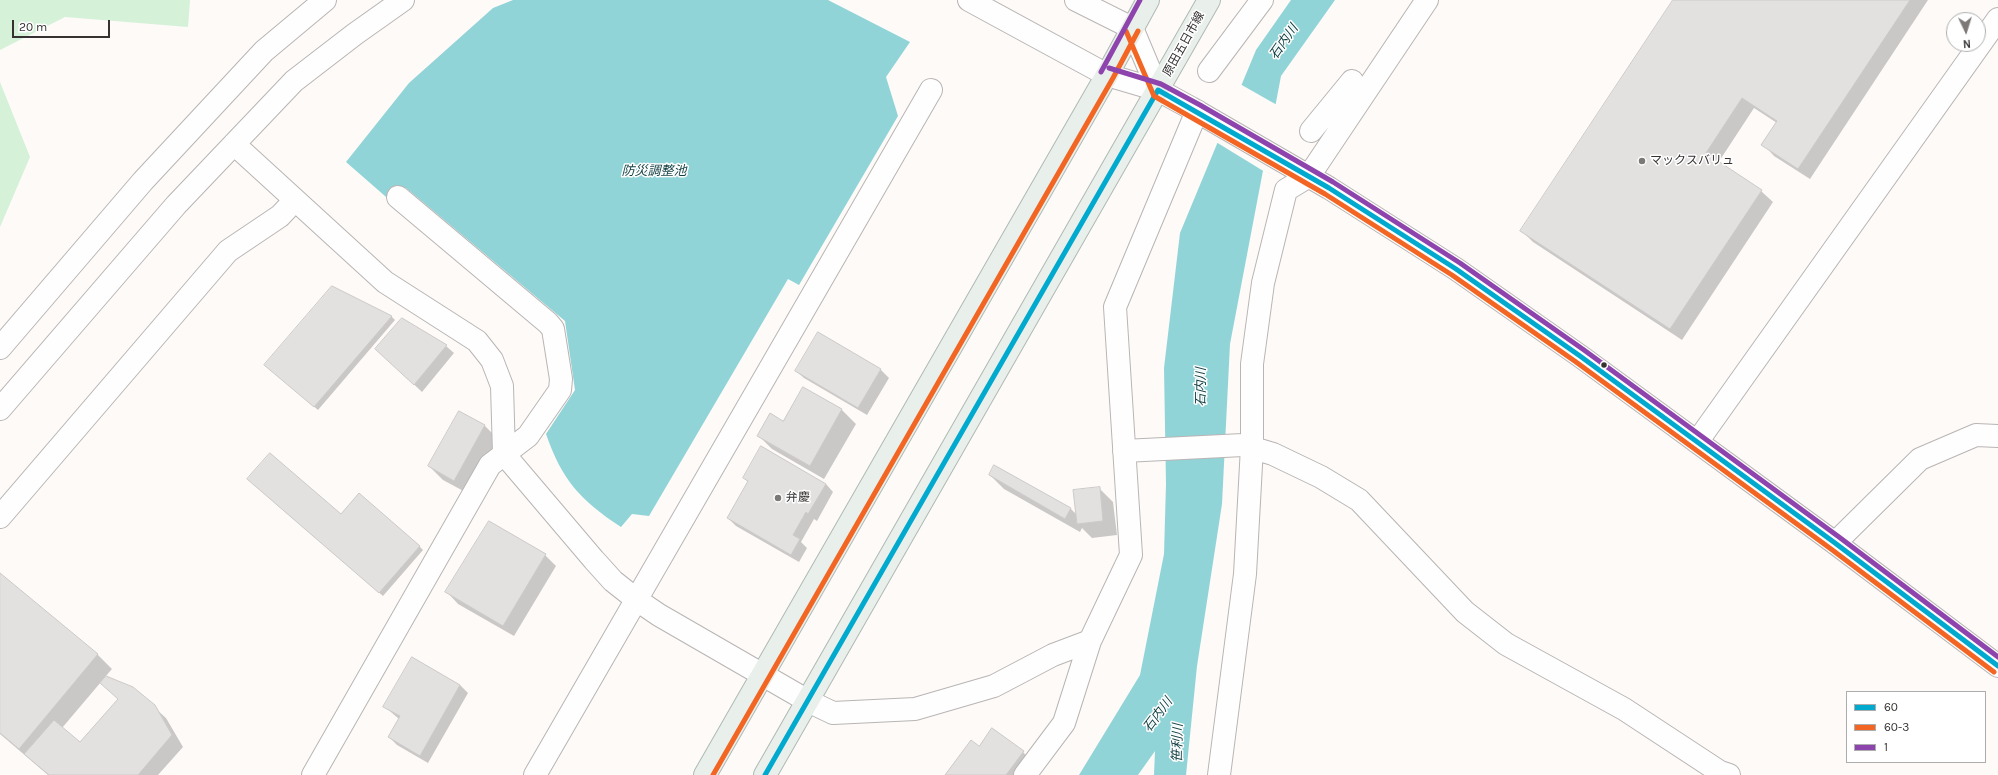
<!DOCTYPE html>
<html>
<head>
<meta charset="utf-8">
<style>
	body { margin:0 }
	#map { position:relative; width:1998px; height:775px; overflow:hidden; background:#fdfaf8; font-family:Karla,sans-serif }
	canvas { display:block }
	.legend { position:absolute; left:1846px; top:691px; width:140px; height:72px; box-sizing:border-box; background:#fff; border:1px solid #aeadad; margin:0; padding:5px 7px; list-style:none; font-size:12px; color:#353231 }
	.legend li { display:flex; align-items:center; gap:8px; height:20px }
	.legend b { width:20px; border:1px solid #aeadad }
	.north { position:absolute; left:1946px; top:12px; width:40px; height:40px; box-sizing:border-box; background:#fff; border:1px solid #aeadad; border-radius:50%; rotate:176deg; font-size:11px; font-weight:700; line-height:16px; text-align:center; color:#353231 }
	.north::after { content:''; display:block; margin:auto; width:14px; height:18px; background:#7b7877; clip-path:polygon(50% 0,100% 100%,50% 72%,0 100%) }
	.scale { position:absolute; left:12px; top:20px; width:98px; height:18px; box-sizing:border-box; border:2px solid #353231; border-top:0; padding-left:5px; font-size:12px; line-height:14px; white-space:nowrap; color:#353231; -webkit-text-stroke:3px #fff; paint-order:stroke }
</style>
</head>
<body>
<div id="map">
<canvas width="1998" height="775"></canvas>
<ul class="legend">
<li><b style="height:5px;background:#00a9ce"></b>60</li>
<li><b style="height:5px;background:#f26522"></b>60-3</li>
<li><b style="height:5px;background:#8e44ad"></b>1</li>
</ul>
<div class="north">N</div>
<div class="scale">20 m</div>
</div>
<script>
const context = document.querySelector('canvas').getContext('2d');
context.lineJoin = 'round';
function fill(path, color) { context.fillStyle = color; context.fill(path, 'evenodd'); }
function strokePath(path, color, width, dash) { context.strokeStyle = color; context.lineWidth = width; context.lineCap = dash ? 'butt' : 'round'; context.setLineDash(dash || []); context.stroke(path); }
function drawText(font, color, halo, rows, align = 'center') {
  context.font = font + ' Karla,"Noto Sans JP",sans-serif'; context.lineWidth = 3; context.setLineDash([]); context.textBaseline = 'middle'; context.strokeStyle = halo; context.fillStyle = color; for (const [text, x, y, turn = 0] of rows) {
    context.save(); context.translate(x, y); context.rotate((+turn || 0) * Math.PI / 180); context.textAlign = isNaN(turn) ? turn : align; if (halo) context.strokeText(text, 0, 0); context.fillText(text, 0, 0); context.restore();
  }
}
fill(new Path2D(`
	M0,0H190L188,27L65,17L0,50Z
	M0,82L30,157L0,227Z`), '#d5f1d8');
fill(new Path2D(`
	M513,0H828L910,42L886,77L898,116L799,285L788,279L649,516L632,514L621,527C580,500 562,480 546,434L575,390L565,321L406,188L393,203L346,162L409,83L493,8Z
	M1291,0H1335L1281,76L1230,344L1222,504L1197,666L1186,775H1154L1155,751L1138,775H1079L1140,675L1164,554L1166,484L1164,368L1180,233L1256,50Z`), '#91d4d8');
fill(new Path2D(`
	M1240,84L1277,105L1265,172L1216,142Z`), '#fdfaf8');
fill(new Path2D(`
	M1675,0H1928L1810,179L1774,156L1763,144L1777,123L1754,108L1718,163L1761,191L1773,202L1682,340L1533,242L1522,231Z
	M391,316L395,320L318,410L269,368Z
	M818,333L881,370L889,378L867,415L804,378L796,371Z
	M446,346L454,353L422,392L385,357Z
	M842,410L856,424L824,479L772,449L758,435L784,422Z
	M459,412L485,426L499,440L469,494L443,480L429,466Z
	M995,466L1071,509L1077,515L1099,488L1113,502L1117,535L1092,538L1082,528L1080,532L1004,489L990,475Z
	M744,478L826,484L833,492L817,521L814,519L801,542L807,548L799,562L736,526L728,518L748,482Z
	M252,483L341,515L419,546L423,550L383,596Z
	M545,555L556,566L514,636L458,604L447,592Z
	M0,574L98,655L112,669L105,677L133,688L166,718L183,747L158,775H48L0,734ZM101,682L119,699L80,743L62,728Z
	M460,685L468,693L428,763L397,745L389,737L399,719L385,707Z
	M993,729L1023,752L1034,764L1026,775H947L979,748Z`), '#0003');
const building = new Path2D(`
	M1673,0H1910L1798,169L1761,145L1777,121L1742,98L1706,153L1762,190L1670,329L1520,231Z
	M332,286L392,316L314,407L264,365Z
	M402,318L447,345L414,385L375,349Z
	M818,332L881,369L858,408L795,371Z
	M803,387L842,409L810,466L757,436L770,413L783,421Z
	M459,411L485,425L454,481L428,466Z
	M761,446L826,484L808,514L806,512L793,535L800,539L791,555L727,518L748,481L743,478Z
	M270,453L341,514L359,493L420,546L379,593L247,479Z
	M994,465L1071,508L1065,519L989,475Z
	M1100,487L1103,521L1077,524L1073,490Z
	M489,521L546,554L503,626L445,592Z
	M0,573L98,654L19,749L0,733Z
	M412,657L460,685L420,756L388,737L400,716L383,707Z
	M106,676L133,687L155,705L172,735L138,775H49L24,754L54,720L80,742L118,699L100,683Z
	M992,728L1024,751L1006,775H945L971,740L979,746Z`);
fill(building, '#e3e1e0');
strokePath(building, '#ccc9c9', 1);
const minor = new Path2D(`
	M969,0L1107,75L1158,90L1191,108L1329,188L1456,269L1580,356L1835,543L1998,666
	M1076,0L1132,28L1158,90
	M1209,71L1262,0
	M1311,131L1352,81
	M234,144L385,282L477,341L492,360L502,386L504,454L594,560L613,581L637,600L659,615L808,701L833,713L915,709L994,686L1053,655L1090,641
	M0,348L143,181L264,51L325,0
	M0,409L176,205L294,81L355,34L403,0
	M1697,442L1998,19
	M1124,451L1243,445L1273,454L1321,477L1359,500L1465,612L1506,644L1624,709L1720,772L1729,775
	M0,517L228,251L280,216L295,200
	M1835,543L1920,459L1976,435L1998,436
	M313,775L490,465L528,436L560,390L561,379L553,329L548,323L398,197
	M535,775L931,90
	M1025,775L1064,723L1090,641L1131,555L1115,307L1197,111
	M1219,775L1245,574L1252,447V364L1263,283L1286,190L1309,176L1427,0`);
const major = new Path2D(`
	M705,775L1107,75L1148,0
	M765,775L1209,0`);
strokePath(minor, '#b8b5b4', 24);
strokePath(major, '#afbab4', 24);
strokePath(minor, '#fffefe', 22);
strokePath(major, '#e9efeb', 22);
strokePath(new Path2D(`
	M1158,90L1329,188L1456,269L1580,356L1835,543L1998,666
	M765,775L1158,90`), '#00a9ce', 5);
strokePath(new Path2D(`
	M1126,31L1154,96L1325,194L1452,275L1576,362L1831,549L1994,672
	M713,775L1113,78L1138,31`), '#f26522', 5);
strokePath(new Path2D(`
	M1109,68L1161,84L1200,105L1333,182L1460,263L1584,350L1839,537L1998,657
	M1101,72L1140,0`), '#8e44ad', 5);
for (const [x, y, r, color] of [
	[1642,161,4,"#7b7877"],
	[1604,365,3.5,"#353231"],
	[778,498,4,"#7b7877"]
]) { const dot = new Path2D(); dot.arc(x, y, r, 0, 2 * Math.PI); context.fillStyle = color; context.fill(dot); strokePath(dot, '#fff', 1.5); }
drawText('12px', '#353231', '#fff', [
	["原田五日市線",1184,44,-61]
]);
drawText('12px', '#353231', '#fff', [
	["マックスバリュ",1650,161],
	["弁慶",786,498]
], 'left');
drawText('italic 13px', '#123f43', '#fff', [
	["石内川",1284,42,-55],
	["防災調整池",654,171],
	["石内川",1201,387,-90],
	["石内川",1158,715,-53],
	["笹利川",1178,743,-89]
]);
</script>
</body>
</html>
